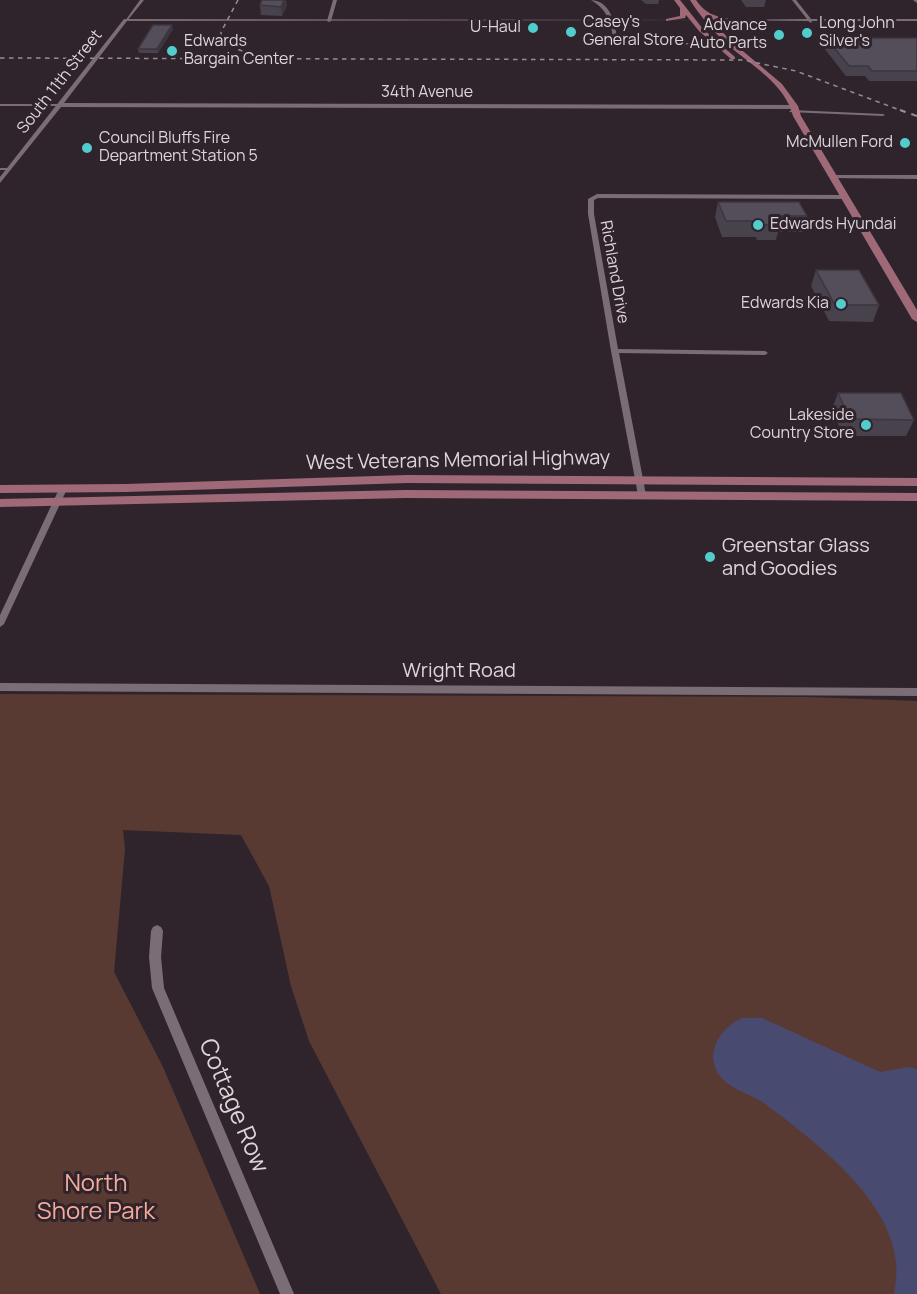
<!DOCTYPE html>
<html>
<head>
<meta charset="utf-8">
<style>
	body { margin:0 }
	canvas { display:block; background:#30242c }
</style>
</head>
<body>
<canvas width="917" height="1294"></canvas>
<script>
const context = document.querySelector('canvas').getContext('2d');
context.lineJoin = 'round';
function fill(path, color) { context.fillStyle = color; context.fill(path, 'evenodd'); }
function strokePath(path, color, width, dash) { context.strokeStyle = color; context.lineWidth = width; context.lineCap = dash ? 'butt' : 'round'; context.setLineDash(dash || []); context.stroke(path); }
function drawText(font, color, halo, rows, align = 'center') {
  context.font = font + ' Manrope,sans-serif'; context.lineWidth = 6; context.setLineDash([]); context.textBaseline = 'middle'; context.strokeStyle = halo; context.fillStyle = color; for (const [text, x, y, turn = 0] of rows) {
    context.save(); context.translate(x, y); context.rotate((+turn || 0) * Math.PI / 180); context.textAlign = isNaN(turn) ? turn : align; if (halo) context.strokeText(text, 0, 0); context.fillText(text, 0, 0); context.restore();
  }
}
fill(new Path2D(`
	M0,694L807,697L917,701V1294H441L309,1041L291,986L269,886L241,835L123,830L125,849L114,972L163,1067L260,1294H0Z`), '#593a32');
fill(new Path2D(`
	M742,1018H762L880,1072L909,1067L917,1069V1294H894C896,1283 897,1273 896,1262C890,1197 812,1139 764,1103C751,1094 731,1090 721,1077C703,1056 719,1028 742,1018Z`), '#494a70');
fill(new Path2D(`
	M140,0H144L127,21H125Z
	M333,0H337L331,21L329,22L327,21Z
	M591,0C610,1 615,22 617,38L622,41L719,44L717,45L620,43L613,38C611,20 606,9 591,0Z
	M792,0H796L811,19H917V21H812L811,23L808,21L716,20L807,19Z
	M913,0H917V3Z
	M0,104H60L62,105L60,106H0Z
	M791,110L883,114L885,115L883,116L789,112Z
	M0,168H9L11,169L9,170H0Z
	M597,194L846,195L849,197L846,199L598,198L594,200V214L618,349L765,351L768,353L765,355L619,353L646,495L642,498L638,495L611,351L588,214V199Z
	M63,486L67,489L4,624L0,627V615L59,489Z
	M0,683L917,688V696L0,691Z
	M157,925L161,927L163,931L161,957L164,988L294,1294H280L152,988L149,957L151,931L153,927Z`), '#7b6d76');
fill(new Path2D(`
	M124,19L709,20L127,21L64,103L795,105L798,107L795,109L61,107L0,183V177Z
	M834,175H917V179L832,178L831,177Z`), '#7b6d76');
fill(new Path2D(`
	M674,0H680L703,29L735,57V59H731L699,31L686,15L685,18L666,21V19L680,16V8Z
	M690,0H696C706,14 714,16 730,19L728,22L711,20L731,41L782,84L798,106L801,116L917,310V322L912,319L793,116C785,83 750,65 727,44C713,31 700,16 690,0Z
	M407,475L917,478V486L407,483L126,492L0,493V485L126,484Z
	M406,490L917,493V501L406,498L0,507V499Z`), '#9f6978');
strokePath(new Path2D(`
	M238,0L221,32V37L231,47L251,54
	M0,58L743,60L796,71L905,112`), '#968d93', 1.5, [4.5, 4.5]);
strokePath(new Path2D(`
	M900,110L917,116`), '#968d93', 2, [6, 6]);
fill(new Path2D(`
	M262,0H286L287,5L282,16L261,15L260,5Z
	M641,0H659L658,4H646Z
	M741,0H766L764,7H746Z
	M173,29L158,53H139L138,49Z
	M826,38H917V81H869L865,76H846L824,48Z
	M718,202L807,216L802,232H778L776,240H757L756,237H722L715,217Z
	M816,270L879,305L873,322L829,321L811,286Z
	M838,393L914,420L906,436H843L832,409Z`), '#48424d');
fill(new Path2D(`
	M284,0H286L287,5L282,16L281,7Z
	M172,25L173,29L158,53L157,49Z`), '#3b363f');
const building = new Path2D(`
	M262,0H284L281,7L260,5Z
	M153,25H172L157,49H138Z
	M826,38H917V71H872L868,66H849Z
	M718,202H799L807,216H779L780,224L762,225L760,221H726Z
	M816,270H859L879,305H835Z
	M838,393H901L914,420L850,419Z`);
fill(building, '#544d5a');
strokePath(building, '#3b363f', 1.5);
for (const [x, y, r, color] of [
	[533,28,6,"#52cdce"],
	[571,32,6,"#52cdce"],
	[807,33,6,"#52cdce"],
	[779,35,6,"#52cdce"],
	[172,51,6,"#52cdce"],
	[905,143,6,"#52cdce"],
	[87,148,6,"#52cdce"],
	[758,225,6,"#52cdce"],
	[841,304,6,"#52cdce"],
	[866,425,6,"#52cdce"],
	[710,557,6,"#52cdce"]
]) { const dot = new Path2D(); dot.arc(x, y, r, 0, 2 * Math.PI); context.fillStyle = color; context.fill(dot); strokePath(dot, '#30242c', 2); }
drawText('16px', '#ddd5da', '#30242c', [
	["Casey's",583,23],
	["General Store",583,41],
	["Long John",819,24],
	["Silver's",819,42],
	["Advance",767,26,"right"],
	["Auto Parts",767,44,"right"],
	["U-Haul",521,28,"right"],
	["Edwards",184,42],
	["Bargain Center",184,60],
	["Council Bluffs Fire",99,139],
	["Department Station 5",99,157],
	["McMullen Ford",893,143,"right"],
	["Edwards Hyundai",770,225],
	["Edwards Kia",829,304,"right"],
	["Lakeside",854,416,"right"],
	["Country Store",854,434,"right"]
], 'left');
drawText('16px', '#ddd5da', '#30242c', [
	["South 11th Street",60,82,-52],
	["34th Avenue",427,93],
	["Richland Drive",614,272,80]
]);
drawText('20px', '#ddd5da', '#30242c', [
	["West Veterans Memorial Highway",458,461,-1],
	["Wright Road",459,671]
]);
drawText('20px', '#ddd5da', '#30242c', [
	["Greenstar Glass",722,546],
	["and Goodies",722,569]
], 'left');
drawText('24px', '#ddd5da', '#30242c', [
	["Cottage Row",233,1106,67]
]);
drawText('24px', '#f5ab98', '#30242c', [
	["North",96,1184],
	["Shore Park",96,1212]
]);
</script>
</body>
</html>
